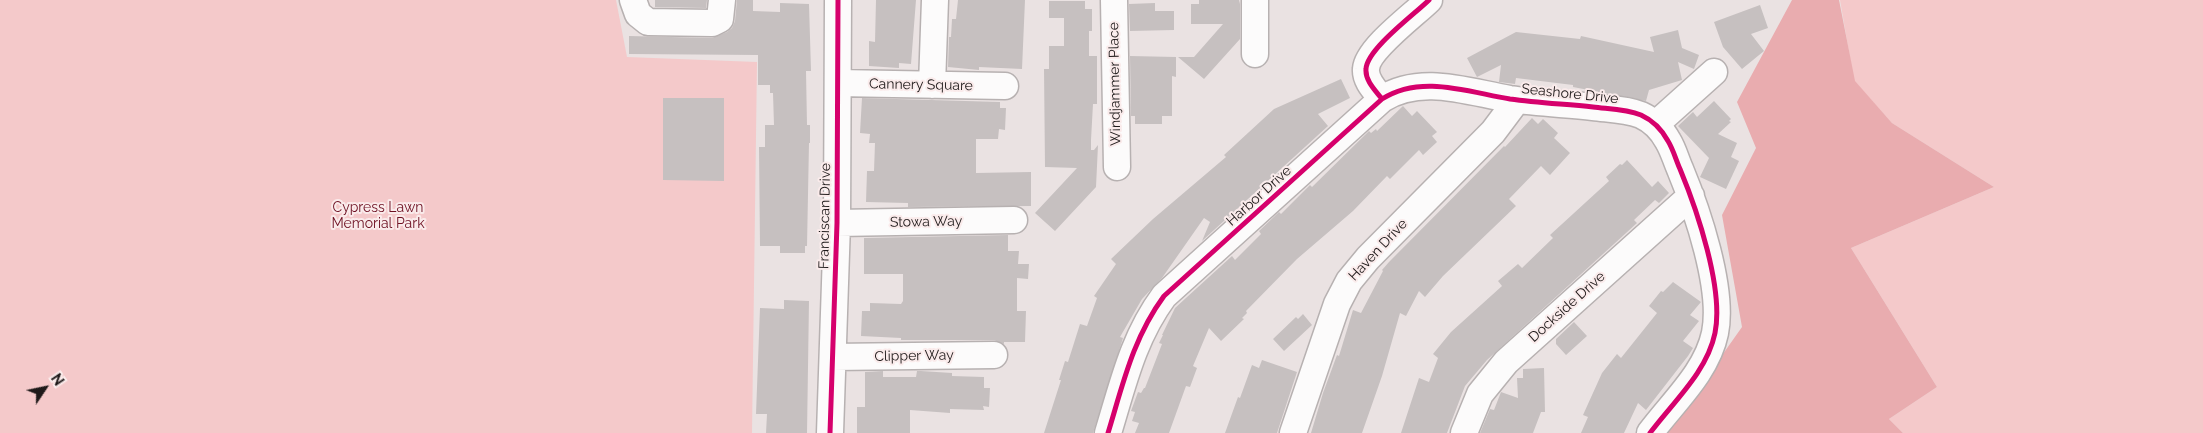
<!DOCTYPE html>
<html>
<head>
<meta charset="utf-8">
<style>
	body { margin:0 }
	#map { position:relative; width:2203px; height:433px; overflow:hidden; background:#eae2e2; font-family:Raleway,sans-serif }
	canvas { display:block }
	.north { position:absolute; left:20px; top:363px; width:50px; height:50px; -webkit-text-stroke:4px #faebeb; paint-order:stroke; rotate:56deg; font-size:14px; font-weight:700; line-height:20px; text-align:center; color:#1e1919 }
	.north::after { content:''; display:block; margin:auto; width:18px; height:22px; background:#1e1919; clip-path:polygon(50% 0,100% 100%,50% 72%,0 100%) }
</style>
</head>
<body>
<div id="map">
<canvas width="2203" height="433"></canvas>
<div class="north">N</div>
</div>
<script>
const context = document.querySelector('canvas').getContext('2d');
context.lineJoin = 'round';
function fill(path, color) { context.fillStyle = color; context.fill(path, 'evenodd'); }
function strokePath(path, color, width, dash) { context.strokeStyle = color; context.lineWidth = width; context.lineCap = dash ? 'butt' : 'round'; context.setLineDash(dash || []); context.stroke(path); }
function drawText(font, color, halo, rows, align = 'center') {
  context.font = font + ' Raleway,sans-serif'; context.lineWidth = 4; context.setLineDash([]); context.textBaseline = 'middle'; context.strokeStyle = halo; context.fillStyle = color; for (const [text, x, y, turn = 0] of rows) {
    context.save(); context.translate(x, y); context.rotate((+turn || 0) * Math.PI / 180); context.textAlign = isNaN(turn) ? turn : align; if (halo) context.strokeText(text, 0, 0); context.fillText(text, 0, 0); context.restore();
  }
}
fill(new Path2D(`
	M0,0H616L627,57L757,62L752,433H0Z
	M1840,0H2203V433H1903L1889,419L1937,387L1851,248L1994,187L1892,123L1854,81Z`), '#f4c9ca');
fill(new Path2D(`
	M1792,0H1839L1855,81L1892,123L1994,187L1851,248L1937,387L1889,419L1903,433H1667L1742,327L1722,215L1756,148L1737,102Z`), '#e9acaf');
fill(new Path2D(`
	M655,0H707L706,8L655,7Z
	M737,0H753V11L780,12V3L809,4L811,71H806L807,125H810V143H809L807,246H805V253H780V246H760L759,147H765V125H774L773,93H770V85H758V55L629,54V36L712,38L727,32L732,28L735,21Z
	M876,0H916L911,64L899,63V68L869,66V41L875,42Z
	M958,0H1025L1022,69L979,67V70L948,67L949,37H951L952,19H956Z
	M1199,0H1239L1240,4V39L1204,79L1178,57H1194L1223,24H1191V4H1199Z
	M1049,1H1085V9H1092V31H1089V56H1097V104H1093L1091,140V150H1094L1098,145L1096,187L1055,231L1035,213L1077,168L1045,167L1044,69H1049V46H1064V18H1049Z
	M1155,3V11H1174V30L1130,31L1129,4Z
	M1760,5L1768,28L1751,34L1764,51L1742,69L1723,47L1714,22Z
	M1678,30L1682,48L1699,55L1694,69L1678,62L1682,80L1649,90L1646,101L1573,87V85L1516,78L1515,84L1499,82L1501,65L1477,77L1467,58L1516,32L1580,39L1581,36L1654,52L1650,37Z
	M1130,56L1176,57V77L1172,76V116H1162V124H1135V116H1131Z
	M1341,79L1350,98L1318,114L1328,126L1202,241L1210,222L1204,218L1162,278L1142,299L1120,337L1123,338L1093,433H1044L1061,380H1059L1065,361L1068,362L1080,324L1087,326L1097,298L1094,296L1116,264L1111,259L1153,219L1226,157L1224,155L1274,109Z
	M663,98H724V181L663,180Z
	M862,98L1000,102V108H1006L1005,130L999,129L998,139H976V173L1031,172V206L908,207V203L866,202L867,171H874L875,143H869L870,134L860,133Z
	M1714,101L1731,119L1729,121L1731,122L1718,134L1737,143L1731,157L1739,161L1726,189L1700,177L1709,158L1678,126L1693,112L1697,117Z
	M1403,106L1412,116L1417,111L1437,132L1432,136L1437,142L1423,155L1419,150L1390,179L1387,176L1353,211L1297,259L1246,311L1247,313L1242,318L1244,319L1221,341L1209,328L1193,366L1197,368L1190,387L1186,386L1169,433H1135L1139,423L1132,421L1135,412L1131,411L1138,392L1141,393L1144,388H1145L1162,344L1159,343L1163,335H1162L1175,308L1232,256L1235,260L1261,234L1259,231L1279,212L1281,214L1310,185L1312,187L1369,131L1371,133L1376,129L1377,131Z
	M1532,118L1538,124L1543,119L1558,133L1554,138L1570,153L1550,175L1541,166L1509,199L1516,206L1443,276L1425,297L1419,291L1406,316L1400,313L1382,376L1362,433H1311L1323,393L1337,355L1339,356L1353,310L1361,313L1383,271L1382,270L1389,262L1504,146L1505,147Z
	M1627,160L1652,187L1658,181L1669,193L1659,203L1655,200L1634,220L1637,223L1487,360L1465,386L1447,433H1401L1419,378L1429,382L1438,358L1433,354L1451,332L1502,286L1498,281L1518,264L1522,268L1553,238L1550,235L1609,181L1606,177L1620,164L1622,165Z
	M1008,235V251H1019L1018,264H1029L1028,279L1017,278V311H1026L1025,342H1004V344L994,340H901V338L861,336L862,311H870V303L901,304L903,301V274H864V238Z
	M1673,282L1701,302L1690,315L1699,321L1683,341L1693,348L1688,356L1646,410L1638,403L1624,433H1581L1588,417L1583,415L1602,373L1617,354L1621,358L1657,313L1649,306L1661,291L1663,292Z
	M784,300L809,301L807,433H766L767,414H756L760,308L784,309Z
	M1303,314L1312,325L1284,351L1273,339L1296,317L1298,319Z
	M1574,322L1587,336L1566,355L1556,344V339Z
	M1262,360L1297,372L1277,433H1225L1238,397L1240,398L1252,365L1259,368Z
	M1544,368L1545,412H1541L1533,433H1480L1490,409L1494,410L1501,392L1518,398L1517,378H1523V369Z
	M883,371V377H916L917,371H921L952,373V376L984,377V388H990L989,407L983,406L984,410L950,409V413L910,410V433H857V407H865V372Z`), '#c6c0c0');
const minor = new Path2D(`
	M633,0L638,14L648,22L712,23L720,19L722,0
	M1114,0L1117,167
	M1255,54V0
	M838,83L1005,86
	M932,85L935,0
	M1382,99C1421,74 1468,92 1510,99C1538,103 1565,104 1593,107C1609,109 1626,109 1641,115C1652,120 1662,130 1668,141C1673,149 1676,160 1680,169C1697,210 1724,289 1715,333C1707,372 1673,402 1650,433
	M1656,124L1714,72
	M837,223L1014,220
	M833,357L994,355
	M830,433L837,223L838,0
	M1108,433C1123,384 1133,338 1164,296L1382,99C1376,91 1365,81 1366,69C1367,49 1415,14 1429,0
	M1293,433L1337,304L1349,281L1368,258L1493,132L1517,100
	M1464,433L1480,394L1506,362L1691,196`);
strokePath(minor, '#b7b1b1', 29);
strokePath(minor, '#fcfbfb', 26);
strokePath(new Path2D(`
	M1382,99C1421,74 1468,92 1510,99C1538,103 1565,104 1593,107C1609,109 1626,109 1641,115C1652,120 1662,130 1668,141C1673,149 1676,160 1680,169C1697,210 1724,289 1715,333C1707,372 1673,402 1650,433
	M830,433L837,223L838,0
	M1108,433C1123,384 1133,338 1164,296L1382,99C1376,91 1365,81 1366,69C1367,49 1415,14 1429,0`), '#d6006c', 5);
drawText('14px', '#1e1919', '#faebeb', [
	["Windjammer Place",1115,84,-91],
	["Cannery Square",921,85,1],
	["Seashore Drive",1570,94,6],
	["Harbor Drive",1259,196,-42],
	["Franciscan Drive",825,216,-89],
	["Stowa Way",926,222,-1],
	["Haven Drive",1378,250,-47],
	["Dockside Drive",1567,307,-42],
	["Clipper Way",914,356,-1]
]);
drawText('14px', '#6e1022', '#faebeb', [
	["Cypress Lawn",378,208],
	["Memorial Park",378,224]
]);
</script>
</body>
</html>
